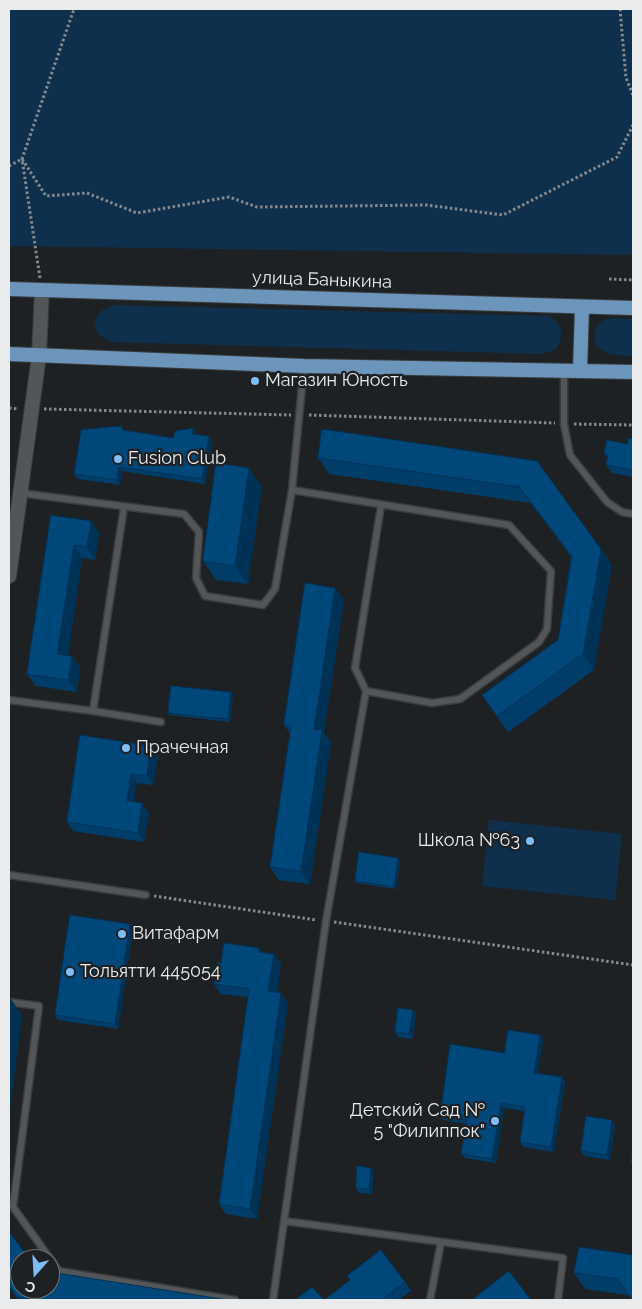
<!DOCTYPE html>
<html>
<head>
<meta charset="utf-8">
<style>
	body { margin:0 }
	#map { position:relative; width:642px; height:1309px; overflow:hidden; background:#1e2124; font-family:Raleway,sans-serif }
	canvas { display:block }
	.frame { position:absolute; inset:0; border:10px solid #e9ebed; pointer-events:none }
	.north { position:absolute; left:10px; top:1249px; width:50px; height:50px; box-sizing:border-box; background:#1e2124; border:1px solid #6f7274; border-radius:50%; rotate:199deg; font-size:14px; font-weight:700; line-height:20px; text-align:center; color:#e9ebed }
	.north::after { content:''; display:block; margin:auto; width:18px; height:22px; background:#7dbef9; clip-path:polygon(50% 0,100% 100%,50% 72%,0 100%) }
</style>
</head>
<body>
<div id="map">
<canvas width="642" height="1309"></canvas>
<div class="frame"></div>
<div class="north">С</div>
</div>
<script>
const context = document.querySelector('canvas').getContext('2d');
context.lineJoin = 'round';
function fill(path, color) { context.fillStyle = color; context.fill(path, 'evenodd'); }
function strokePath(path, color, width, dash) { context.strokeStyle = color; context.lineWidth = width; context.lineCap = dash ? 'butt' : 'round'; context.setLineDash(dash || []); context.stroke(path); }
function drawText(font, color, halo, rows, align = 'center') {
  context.font = font + ' Raleway,sans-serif'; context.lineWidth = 4.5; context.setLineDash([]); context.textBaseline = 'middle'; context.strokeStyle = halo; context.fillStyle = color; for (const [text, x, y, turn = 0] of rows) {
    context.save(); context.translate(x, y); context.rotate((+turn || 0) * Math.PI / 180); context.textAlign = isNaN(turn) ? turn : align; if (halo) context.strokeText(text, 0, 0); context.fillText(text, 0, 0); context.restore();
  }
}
fill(new Path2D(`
	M9,9H633V255L9,246Z
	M113,305L549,316C562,324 565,336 556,349L543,354L111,342L98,334L94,322L101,311Z
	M611,318L633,319V357L609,354L597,346C590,333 598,321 611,318Z
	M489,820L622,834L615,900L482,886Z`), '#0e304d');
const service = new Path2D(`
	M564,371V424L570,455L607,502L622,512L633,514
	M292,490L509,525L551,571L547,629L539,642L460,699L432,703L366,691
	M20,493L184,514L199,532L196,578L205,596L263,605L275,589L292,490L304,366
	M9,700L93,711L161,722
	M93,711L124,507
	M9,875L146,895
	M9,1002L39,1006L13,1207L59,1271L235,1300
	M284,1221L563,1258L558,1300
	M273,1300L326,921L366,691L355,668L381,506
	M430,1300L441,1242`);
const tertiary = new Path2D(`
	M9,576L39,356L42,290`);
const primary = new Path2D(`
	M9,289L633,308
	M9,354L304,366L633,372
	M580,371L582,307`);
strokePath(service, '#3a3c3e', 9);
strokePath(tertiary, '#3a3c3e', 16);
strokePath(primary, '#3a3c3e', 16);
strokePath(new Path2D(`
	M620,9L626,78L633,95
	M9,166L22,159L46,196L87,193L137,213L229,197L257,207L426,205L503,215L617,157L633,125
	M40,278L22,159L74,9
	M609,279L633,280
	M9,408L18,409
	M44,409L291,415
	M309,415L555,423
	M574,424L633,425
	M154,896L316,920
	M334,922L633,965`), '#87898c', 3, [2.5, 2.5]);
strokePath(service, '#525659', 6);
strokePath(tertiary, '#525659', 14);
strokePath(primary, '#6b95bb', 14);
fill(new Path2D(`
	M123,430L173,438L196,432V434L212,441L205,484L122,471L120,485L78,479L74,474Z
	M633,439V477L612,473L606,465L608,458L604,453L627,444Z
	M318,458L537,461L612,565L594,670L508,732L482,695L558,640L571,557L531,503L329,474Z
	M249,468L262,486L248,584L216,580L203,561Z
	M51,515L91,521L99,533L95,560L82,558L68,655L72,656L80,668L77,692L36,686L27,674Z
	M335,588L344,600L324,732L331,743L310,884L279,880L270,867L290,733L284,725Z
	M231,692L233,695L230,722L170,715L168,713Z
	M151,746L158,755L153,785L137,783L134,802L149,812L144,842L73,831L67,822Z
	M400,860L396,889L357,883L355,881Z
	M130,924L133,929L118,1029L58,1020L55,1015Z
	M259,948L262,952L274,954L281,964L277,992L288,1003L257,1219L226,1214L219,1204L248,997L221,994L214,984L221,963Z
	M416,1014L413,1039L398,1037L395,1032Z
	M540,1035L543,1040L538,1073L562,1077L565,1082L554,1152L523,1147L520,1142L524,1111L504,1108L496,1163L465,1158L461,1154L466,1124L443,1120L440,1116L504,1053Z
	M615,1125L610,1160L584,1156L581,1151Z
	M374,1172L372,1194L359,1193L356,1188Z
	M9,1232L20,1289L228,1300H18L9,1287Z
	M633,1255V1300H632L628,1295L585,1289L574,1273Z
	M405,1282L411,1291L398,1300H295H324Z`), '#003e69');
fill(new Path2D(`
	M193,428L196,432V439L192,434Z
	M209,436L212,441L205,484L202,479Z
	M119,467L122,471L120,485L117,480Z
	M249,468L262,486L248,584L235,566Z
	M91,521L99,533L95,560L87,547Z
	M74,545L82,558L66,666L57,654Z
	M601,549L612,565L594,670L583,654Z
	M335,588L344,600L324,732L331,743L310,884L301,872L314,729Z
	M72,656L80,668L77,692L68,680Z
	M231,692L233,695L230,722L228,719Z
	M151,746L158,755L153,785L147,776Z
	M131,774L137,783L133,810L127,801Z
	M142,803L149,812L144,842L138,833Z
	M398,858L400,860L396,889L394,887Z
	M130,924L133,929L118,1029L115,1024Z
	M274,954L281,964L275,1001L268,991Z
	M281,993L288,1003L257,1219L250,1209Z
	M11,999L22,1015L9,1118V1017Z
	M413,1010L416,1014L413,1039L409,1034Z
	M540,1035L543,1040L537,1077L534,1073Z
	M562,1077L565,1082L554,1152L551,1147Z
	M501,1103L504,1108L496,1163L492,1159Z
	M612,1120L615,1125L610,1160L607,1155Z
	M371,1168L374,1172L372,1194L369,1189Z`), '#003255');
const building = new Path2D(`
	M121,426L123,430L173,438L175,431L193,428L192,434L209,436L202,479L119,467L117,480L74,474L81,430Z
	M322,429L537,461L601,549L583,654L497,716L482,695L558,640L572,556L519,487L318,458Z
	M628,438L633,439V470L606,465L608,454L604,453L607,440L627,444Z
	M216,463L249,468L235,566L203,561Z
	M51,515L91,521L87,547L74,545L57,654L72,656L68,680L27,674Z
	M305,583L335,588L314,729L322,730L301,872L270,867L291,726L284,725Z
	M171,686L231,692L228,719L168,713Z
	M80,735L151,746L147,776L131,774L127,801L142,803L138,833L67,822Z
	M359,852L398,858L394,887L355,881Z
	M70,915L130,924L115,1024L55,1015Z
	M224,943L259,948L258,952L274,954L268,991L281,993L250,1209L219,1204L249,989L214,984L218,962L221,963Z
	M9,999H11L9,1017Z
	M398,1008L413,1010L409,1034L395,1032Z
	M508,1030L540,1035L534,1073L562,1077L551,1147L520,1142L525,1107L501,1103L492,1159L461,1154L467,1120L440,1116L450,1044L504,1053Z
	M586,1116L612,1120L607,1155L581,1151Z
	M633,1146V1164L631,1163Z
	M357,1166L371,1168L369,1189L356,1188Z
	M9,1232L30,1259H20V1289H50V1272L228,1300H35L17,1297L9,1286Z
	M579,1247L633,1255V1300L617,1279L574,1273Z
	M381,1250L405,1282L381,1300H295L312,1287L324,1300L350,1280L347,1276Z
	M509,1271L531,1300H477L475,1298Z`);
fill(building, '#00487a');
strokePath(building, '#003255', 1);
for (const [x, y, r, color] of [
	[255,381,5,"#7dbef9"],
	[118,459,5,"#7dbef9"],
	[126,748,5,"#7dbef9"],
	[530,841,5,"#7dbef9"],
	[122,934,5,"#7dbef9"],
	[70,972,5,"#7dbef9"],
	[495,1121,5,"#7dbef9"]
]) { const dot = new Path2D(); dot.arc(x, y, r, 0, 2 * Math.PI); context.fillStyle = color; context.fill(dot); strokePath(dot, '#1e2124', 2); }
drawText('18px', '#e9ebed', '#1e2124', [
	["улица Баныкина",322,280,2]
]);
drawText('18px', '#e9ebed', '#1e2124', [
	["Магазин Юность",265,381],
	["Fusion Club",128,459],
	["Прачечная",136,748],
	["Школа №63",520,841,"right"],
	["Витафарм",132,934],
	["Тольятти 445054",80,972],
	["Детский Сад №",485,1111,"right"],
	["5 \"Филиппок\"",485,1132,"right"]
], 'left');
</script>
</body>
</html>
